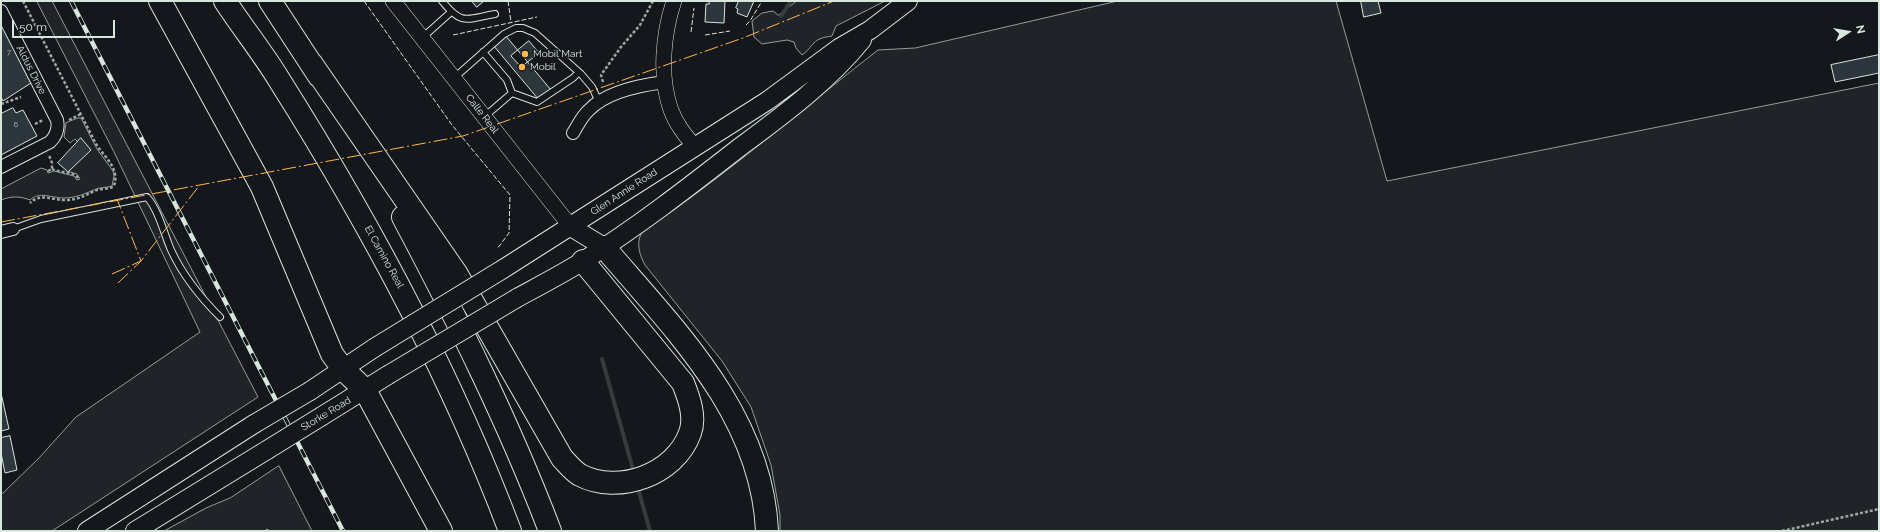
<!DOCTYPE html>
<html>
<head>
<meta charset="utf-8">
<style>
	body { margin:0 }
	#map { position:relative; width:1880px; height:532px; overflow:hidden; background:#14181c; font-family:Raleway,sans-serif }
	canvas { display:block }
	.frame { position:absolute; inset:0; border:2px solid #d8e6dc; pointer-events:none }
	.north { position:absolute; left:1828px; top:12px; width:40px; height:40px; -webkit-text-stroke:3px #14181c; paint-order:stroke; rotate:78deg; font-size:11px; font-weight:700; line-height:16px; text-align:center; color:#d8e6dc }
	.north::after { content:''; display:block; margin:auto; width:14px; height:18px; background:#d8e6dc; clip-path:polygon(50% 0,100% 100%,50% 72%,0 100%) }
	.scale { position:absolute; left:12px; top:20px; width:103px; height:18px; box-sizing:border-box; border:2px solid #d8e6dc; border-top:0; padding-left:5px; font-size:12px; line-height:14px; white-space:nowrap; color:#d8e6dc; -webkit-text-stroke:3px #14181c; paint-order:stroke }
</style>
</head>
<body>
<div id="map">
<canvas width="1880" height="532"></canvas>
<div class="frame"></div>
<div class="north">N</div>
<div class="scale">50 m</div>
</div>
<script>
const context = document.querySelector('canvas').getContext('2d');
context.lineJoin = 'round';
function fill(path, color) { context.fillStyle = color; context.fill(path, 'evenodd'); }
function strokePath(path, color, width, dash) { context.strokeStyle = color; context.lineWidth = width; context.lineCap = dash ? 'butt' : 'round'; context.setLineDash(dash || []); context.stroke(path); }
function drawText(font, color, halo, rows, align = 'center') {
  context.font = font + ' Raleway,sans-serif'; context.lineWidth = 3; context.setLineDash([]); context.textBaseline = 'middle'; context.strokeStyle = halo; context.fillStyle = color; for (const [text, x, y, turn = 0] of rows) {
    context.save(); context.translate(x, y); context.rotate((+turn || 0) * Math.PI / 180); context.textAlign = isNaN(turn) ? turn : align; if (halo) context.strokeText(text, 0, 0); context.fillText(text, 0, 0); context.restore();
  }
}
const green = new Path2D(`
	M37,1H52L258,397L52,531H1V495L39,458L76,417L200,332L114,152Z
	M797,1H885L836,26L832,36C826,37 818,38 814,43C809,48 808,51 802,55L796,48L794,42L787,40L762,44L754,37L752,21L762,13L773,11L778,15Z
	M1118,1H1336L1387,181L1879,83V531H780V515L771,465L751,407L722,361L645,265C640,256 636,244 641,234C650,219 676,208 690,198C754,151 815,99 878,50L915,48Z
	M78,118H81L97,149L113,171L114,176L112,186C106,188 99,187 94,190C84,194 75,198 64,198C52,198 39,191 30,200C20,196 11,196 1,200V189L41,168L47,170L48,173L54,171L74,176L77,180L80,179L77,174L67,171L87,151L75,139L70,143L64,137L66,123Z
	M279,466L312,531H268V529L264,531H164L206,508L230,498Z`);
fill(green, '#202428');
strokePath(green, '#939e99', 1);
strokePath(new Path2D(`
	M781,16L791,1
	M602,359L634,473
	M637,485L650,531`), '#363b3e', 4);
const building = new Path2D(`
	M472,1H484L477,7Z
	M709,1H725L724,23L705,22L706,4H709Z
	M739,1H754L747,17L737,13L738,9L736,8Z
	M1361,1H1378L1381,13L1364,17Z
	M1,23L31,83L3,101L1,97Z
	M505,35L551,90L539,100L493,45Z
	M529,41L539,53L521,67L511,56Z
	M1879,55V73L1835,82L1831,65Z
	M13,108L16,113L23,110L37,136L1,155V114Z
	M81,138L91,150L68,172L58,163Z
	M1,393L9,429L1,431Z
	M10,436L17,470L5,473L1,453V438Z`);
fill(building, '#2c363c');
strokePath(building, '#d8e6dc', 1);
const service = new Path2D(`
	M442,1C462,26 466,19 495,14
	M422,38L451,12
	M483,52L507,80L512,93
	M454,78L504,34L516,28H523L535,33L581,74L592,87L599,102
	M484,117L512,93L537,102L573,78L579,72
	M13,229L41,219L147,197C159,211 164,234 171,250C183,276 200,297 220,317`);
const minor = new Path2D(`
	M1,11L57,120C59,129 56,136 50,142L1,167
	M573,133C578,125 582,116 589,110C606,92 641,85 665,82
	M1,232L13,229`);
const tertiary = new Path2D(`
	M393,1L571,227
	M674,1C663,34 659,77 671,110C676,124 685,135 694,146`);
const secondary = new Path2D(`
	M571,227L604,247
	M503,269L767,101L839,48L870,30L908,1
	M517,298C539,286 562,274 583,261C636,228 690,186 740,147C783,115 828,82 862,40
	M310,391L374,348
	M322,416L388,375
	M87,531L254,424
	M135,531L267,450`);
const motorway = new Path2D(`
	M160,1L262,187L332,354L343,369L365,390L441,531
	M225,1C242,27 262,52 278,78C369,222 450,372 510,531
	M270,1L319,76
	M311,63L456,273L562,458C567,463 573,471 580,475C618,495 675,475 690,433C696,417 689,398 683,383L583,261
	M403,217C457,319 509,423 550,531
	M604,247C675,330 762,415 767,531`);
strokePath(service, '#d8e6dc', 8);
strokePath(minor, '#d8e6dc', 14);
strokePath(tertiary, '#d8e6dc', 16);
strokePath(secondary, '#d8e6dc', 20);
strokePath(motorway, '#d8e6dc', 24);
strokePath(new Path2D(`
	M23,1L96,144C105,158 120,168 114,186C108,190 100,188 94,191C84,196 79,199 68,200C53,201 41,192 30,203
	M603,82L601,75L621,47L640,25L653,1
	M1,104L21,97
	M69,120L81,114
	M35,124L43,120
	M52,169C60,173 73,171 78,178
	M48,171L52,169V163L49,155
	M1782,531L1879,509`), '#9da8a2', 2.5, [3, 2]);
strokePath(service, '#14181c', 6);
strokePath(minor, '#14181c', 12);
strokePath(tertiary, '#14181c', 15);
strokePath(secondary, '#14181c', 18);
strokePath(motorway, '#14181c', 22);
const rail = new Path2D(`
	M71,1L343,531`);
strokePath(rail, '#d8e6dc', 4.5);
strokePath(rail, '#14181c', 3, [9]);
const secondaryBridge = new Path2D(`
	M374,348L503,269
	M388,375L517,298
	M254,424L310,391
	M267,450L322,416`);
strokePath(secondaryBridge, '#d8e6dc', 20, []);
strokePath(secondaryBridge, '#14181c', 18);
strokePath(new Path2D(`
	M364,1L452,125L510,195L509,233L497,249
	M508,1L511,22
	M746,25L750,21L762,1
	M691,32L694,8
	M453,35L537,17
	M705,35L730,31`), '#d8e6dc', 1, [5, 2]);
strokePath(new Path2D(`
	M1,222L463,136L743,38L834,1
	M112,274L141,261L117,199
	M118,283L141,261L199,186`), '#ffb74d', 1, [14, 3, 2, 3]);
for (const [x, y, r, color] of [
	[525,54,4,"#ffb74d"],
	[522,67,4,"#ffb74d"]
]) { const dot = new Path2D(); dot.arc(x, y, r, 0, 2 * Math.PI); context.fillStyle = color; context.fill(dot); strokePath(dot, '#14181c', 1.5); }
drawText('8px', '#adbab4', null, [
	["7",9,53],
	["6",16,125]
]);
drawText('10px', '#d8e6dc', '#14181c', [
	["Mobil Mart",533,54],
	["Mobil",530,67]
], 'left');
drawText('10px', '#d8e6dc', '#14181c', [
	["Aldus Drive",31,70,63],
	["Calle Real",482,114,52],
	["Glen Annie Road",624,192,-33],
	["El Camino Real",384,257,61],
	["Storke Road",326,414,-31]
]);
</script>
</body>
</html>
